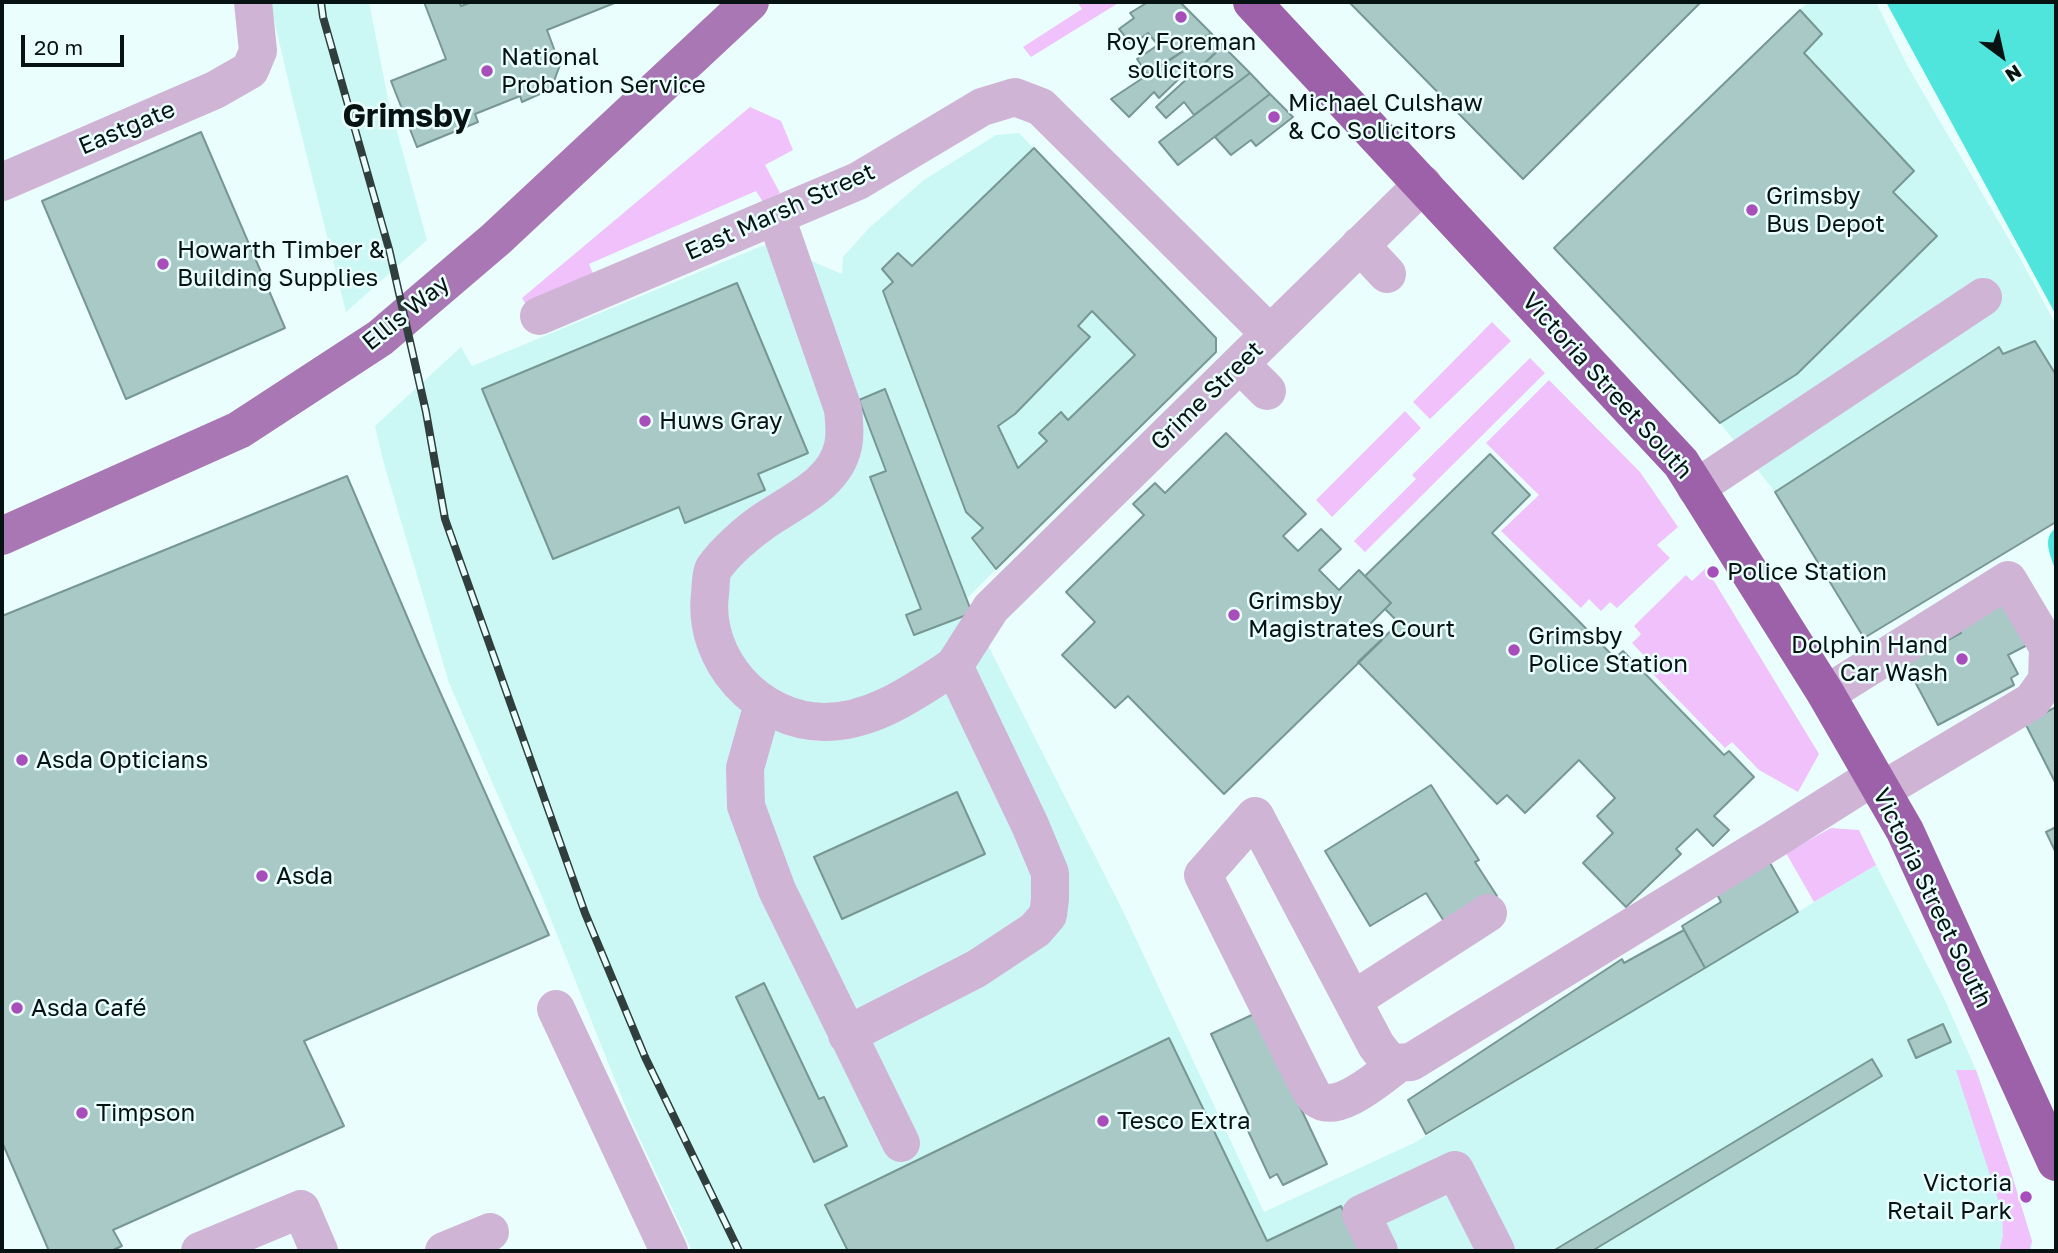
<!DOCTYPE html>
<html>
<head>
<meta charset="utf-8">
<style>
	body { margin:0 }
	#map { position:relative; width:2058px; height:1253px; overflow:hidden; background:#eafffd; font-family:"Golos Text",sans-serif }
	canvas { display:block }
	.frame { position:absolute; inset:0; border:4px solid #061312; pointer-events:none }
	.north { position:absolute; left:1967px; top:21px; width:70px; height:70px; -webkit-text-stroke:5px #eafffd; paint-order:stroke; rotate:147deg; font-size:19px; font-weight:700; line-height:28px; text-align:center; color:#061312 }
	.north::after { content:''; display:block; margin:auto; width:24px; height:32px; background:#061312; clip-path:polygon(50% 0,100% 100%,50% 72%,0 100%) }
	.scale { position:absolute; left:21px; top:35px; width:103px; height:32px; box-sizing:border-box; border:4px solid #061312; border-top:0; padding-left:9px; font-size:21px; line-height:24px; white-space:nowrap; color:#061312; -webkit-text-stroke:5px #eafffd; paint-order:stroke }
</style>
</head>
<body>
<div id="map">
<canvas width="2058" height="1253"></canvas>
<div class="frame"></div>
<div class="north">N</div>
<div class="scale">20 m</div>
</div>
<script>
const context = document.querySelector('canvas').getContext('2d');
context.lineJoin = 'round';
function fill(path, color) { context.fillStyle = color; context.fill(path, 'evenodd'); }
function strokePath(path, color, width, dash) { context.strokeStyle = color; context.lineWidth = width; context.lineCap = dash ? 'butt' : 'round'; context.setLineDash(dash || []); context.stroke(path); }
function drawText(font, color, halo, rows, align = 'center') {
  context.font = font + ' "Golos Text",sans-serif'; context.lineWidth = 5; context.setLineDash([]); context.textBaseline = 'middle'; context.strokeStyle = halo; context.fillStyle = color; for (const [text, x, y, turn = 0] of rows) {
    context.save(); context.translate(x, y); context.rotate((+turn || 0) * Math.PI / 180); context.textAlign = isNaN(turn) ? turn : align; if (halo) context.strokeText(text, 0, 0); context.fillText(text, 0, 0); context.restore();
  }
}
fill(new Path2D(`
	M270,2H369L388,99L427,240L346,312L292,97Z
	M1808,2H1876L1907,65L2020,258L2056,325V522L1864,638L1772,488L1720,423L1554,248Z
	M1019,133L1216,338V352L966,599L972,614L1122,909L1264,1212L1414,1143L1876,865L1943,996L1976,1070L2011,1172L2032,1241L2031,1251H692L631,1120L540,892L449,683L384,464L375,426L461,347L472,366L769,243L842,274L843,257L869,228L924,180L996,135Z`), '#cbf8f4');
fill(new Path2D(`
	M1077,2H1120L1031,57L1023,47L1082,9Z
	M750,107L781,121L793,150L765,165L780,193L763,202L756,191L589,264L594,276L527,306L522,298Z
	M1492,322L1511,341L1430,419L1413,402Z
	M1530,358L1545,373L1365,552L1354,541L1416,479L1412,475Z
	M1549,380L1640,472L1678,527L1657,545L1670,558L1617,608L1610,602L1601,611L1589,599L1581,608L1501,531L1539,495L1486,443Z
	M1405,411L1421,428L1332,517L1316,500Z
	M1706,568L1819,754L1798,792L1759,770L1732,742L1725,748L1651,672L1655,667L1632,643L1641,634L1634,626L1686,575L1692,581Z
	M1831,828L1859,830L1876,865L1814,902L1786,853Z
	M1956,1070H1976L2011,1172L2032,1241L2029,1251H1999L2003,1236L2002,1212Z`), '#f1c1fb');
fill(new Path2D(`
	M1886,2H2056V315Z
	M2056,528V571C2051,557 2041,538 2056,528Z`), '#50e5dc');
const building = new Path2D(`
	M424,2H459L461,6L472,2H617L547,30L560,65L551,89L522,102L520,96L475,114L478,122L417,147L391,81L446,59Z
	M1148,2H1180L1211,33L1147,74L1137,59L1158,45L1148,33L1132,45L1119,29L1134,18L1130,13Z
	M1349,2H1701L1523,179Z
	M1800,10L1822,34L1804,53L1914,171L1893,192L1937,236L1797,374L1720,423L1554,248Z
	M1211,33L1223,46L1190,77L1186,72L1159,98L1154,92L1129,117L1111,99Z
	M1223,46L1250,73L1194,115L1184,102L1166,118L1156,107Z
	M1250,73L1270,94L1178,165L1159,142Z
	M1270,94L1293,117L1256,146L1251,140L1231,155L1215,137Z
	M201,132L285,328L126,399L42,201Z
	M1034,148L1216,338V352L996,569L972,538L983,528L966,512L883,291L893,282L882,269L898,253L912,266ZM1092,311L1135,355L1068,420L1061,412L1039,433L1047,441L1018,468L998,426L1015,414L1090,337L1078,326Z
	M737,283L808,453L758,474L765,490L685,523L679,507L553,559L482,389Z
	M2035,341L2056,375V522L1864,638L1775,492L1999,347L2003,354Z
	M885,389L972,613L914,635L906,615L921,609L870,477L886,471L859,400Z
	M1226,433L1306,514L1283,536L1298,551L1321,529L1341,549L1319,570L1339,590L1359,570L1391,603L1368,626L1382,640L1224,794L1128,696L1115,708L1062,655L1095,622L1066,592L1144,515L1133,504L1155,483L1165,493Z
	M1490,454L1530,495L1492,533L1615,658L1623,651L1724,755L1729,751L1754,777L1714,816L1729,830L1713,846L1697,829L1676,849L1681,854L1626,907L1583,863L1613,833L1597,816L1615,798L1579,760L1525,813L1507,795L1497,804L1358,662L1399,623L1385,609L1391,603L1365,576Z
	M347,476L423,654L549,935L304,1041L344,1126L113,1230L122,1246L111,1251H49L2,1142V616Z
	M2014,598L2037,640L2008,655L2018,674L2011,678L2014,685L1938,725L1905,663L1961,633L1958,628Z
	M2056,707V784L2025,723Z
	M1431,785L1479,860L1475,862L1497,896L1447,926L1426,893L1370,926L1325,851Z
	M957,792L985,854L842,919L814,857Z
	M2056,827V853L2046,832Z
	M1770,863L1798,912L1705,968L1682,926L1721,902L1717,894Z
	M1684,930L1705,968L1426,1134L1408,1100L1622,959L1624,963Z
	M764,983L819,1099L824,1097L847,1146L814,1162L736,997Z
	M1256,1013L1327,1164L1283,1185L1277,1174L1270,1178L1243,1120L1250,1117L1211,1034Z
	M1943,1024L1951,1042L1916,1058L1908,1040Z
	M1169,1038L1267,1241L1341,1206L1363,1251H848L825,1205Z
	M1872,1059L1882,1076L1592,1251H1553Z`);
fill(building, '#a8c9c6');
strokePath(building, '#779794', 2);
strokePath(new Path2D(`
	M2,182L215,90L250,70L258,51L253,2
	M776,217L843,409C844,421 846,433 843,446C835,484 793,501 764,521C748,532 725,552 714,568C710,575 711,587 710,594C702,660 758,721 824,722C873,722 914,692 954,666L1030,825L1050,873V899L1048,915L1035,930L976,969L847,1035
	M1360,245L1387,274
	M539,316L858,181L982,107L1015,97L1041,107L1270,334
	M1240,364L1267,391
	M1696,488L1983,297
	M954,666L991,608L1423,184
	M1826,694L2008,580L2048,647L2047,680L2032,701L1881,791
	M763,704L745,768L746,806L777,890L901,1143
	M1353,1000L1488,913
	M556,1009L669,1251
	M1399,1063C1381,1076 1338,1115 1317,1099C1312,1095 1308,1085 1305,1080L1203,875L1255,816L1376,1045C1388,1061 1390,1064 1411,1062L1775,839L1873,777
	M200,1251L301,1209L319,1251
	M444,1251L490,1232
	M1379,1251L1361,1214L1455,1170L1496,1251`), '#d0b4d6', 38);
strokePath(new Path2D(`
	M2,536L239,430L380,338L496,239L750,2`), '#aa77b5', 38);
strokePath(new Path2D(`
	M1252,2L1681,463L1826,694L1905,831L2056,1162`), '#9c61a9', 38);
const rail = new Path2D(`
	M321,2L323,17L389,249L426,412L445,519L585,913L645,1057L739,1251`);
strokePath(rail, '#303f3d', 8);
strokePath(rail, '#eafffd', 5, [16]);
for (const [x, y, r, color] of [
	[1181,17,7,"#a84ebb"],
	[487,71,7,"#a84ebb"],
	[1274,117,7,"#a84ebb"],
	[1752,210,7,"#a84ebb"],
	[163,264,7,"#a84ebb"],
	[645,421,7,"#a84ebb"],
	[1713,572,7,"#a84ebb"],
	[1234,615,7,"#a84ebb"],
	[1514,650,7,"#a84ebb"],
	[1962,659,7,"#a84ebb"],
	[22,760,7,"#a84ebb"],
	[262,876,7,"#a84ebb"],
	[17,1008,7,"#a84ebb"],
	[82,1113,7,"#a84ebb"],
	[1103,1121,7,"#a84ebb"],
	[2026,1197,7,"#a84ebb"]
]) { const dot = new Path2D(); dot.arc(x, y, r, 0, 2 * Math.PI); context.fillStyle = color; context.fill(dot); strokePath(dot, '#eafffd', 2.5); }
drawText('24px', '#061312', '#eafffd', [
	["Roy Foreman",1181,42,"center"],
	["solicitors",1181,70,"center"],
	["National",501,57],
	["Probation Service",501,85],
	["Michael Culshaw",1288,103],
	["& Co Solicitors",1288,131],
	["Grimsby",1766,196],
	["Bus Depot",1766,224],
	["Howarth Timber &",177,250],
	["Building Supplies",177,278],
	["Huws Gray",659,421],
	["Police Station",1727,572],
	["Grimsby",1248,601],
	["Magistrates Court",1248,629],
	["Grimsby",1528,636],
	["Police Station",1528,664],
	["Dolphin Hand",1948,645,"right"],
	["Car Wash",1948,673,"right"],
	["Asda Opticians",36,760],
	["Asda",276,876],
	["Asda Café",31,1008],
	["Timpson",96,1113],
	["Tesco Extra",1117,1121],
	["Victoria",2012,1183,"right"],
	["Retail Park",2012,1211,"right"]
], 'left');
drawText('24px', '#061312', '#eafffd', [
	["Eastgate",127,128,-23],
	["East Marsh Street",780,212,-24],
	["Ellis Way",406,313,-39],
	["Victoria Street South",1607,386,48],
	["Grime Street",1207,396,-44],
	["Victoria Street South",1932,898,64]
]);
drawText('bold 32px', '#061312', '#eafffd', [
	["Grimsby",407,117]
]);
</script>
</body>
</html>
